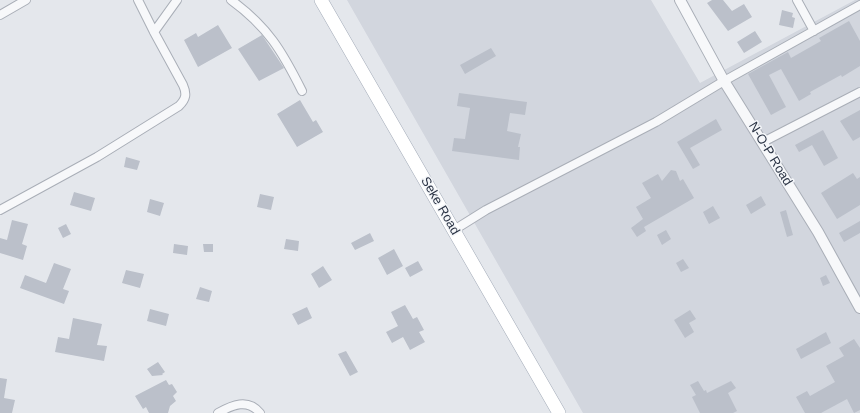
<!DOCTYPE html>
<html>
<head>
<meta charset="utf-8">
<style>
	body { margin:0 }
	canvas { display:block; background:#e4e7ec }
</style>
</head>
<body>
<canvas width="860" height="413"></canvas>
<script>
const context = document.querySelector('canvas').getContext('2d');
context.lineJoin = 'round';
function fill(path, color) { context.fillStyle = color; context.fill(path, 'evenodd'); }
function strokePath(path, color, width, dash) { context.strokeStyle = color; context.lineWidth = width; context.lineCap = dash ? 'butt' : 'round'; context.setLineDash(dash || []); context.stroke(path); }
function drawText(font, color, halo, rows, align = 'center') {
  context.font = font + ' Helvetica,sans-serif'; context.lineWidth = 3; context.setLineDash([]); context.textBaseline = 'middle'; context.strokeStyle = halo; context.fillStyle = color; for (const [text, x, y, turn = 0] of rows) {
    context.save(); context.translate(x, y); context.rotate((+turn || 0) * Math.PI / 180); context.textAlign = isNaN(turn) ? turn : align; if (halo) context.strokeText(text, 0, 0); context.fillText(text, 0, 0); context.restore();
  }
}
fill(new Path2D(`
	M347,0H651L700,83L855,0H860V413H583Z`), '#d2d6de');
fill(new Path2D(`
	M712,0H723L732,11L744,4L752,17L728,31L707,3Z
	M782,10L793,13L792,17L795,18L793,28L779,25Z
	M849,21L860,41V66L842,77L841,75L810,92L811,94L799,101L781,69L769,75L786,107L771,115L748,74L788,52L791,58L821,41L819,38Z
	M218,25L232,48L198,67L184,40L196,33L198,37Z
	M755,31L762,42L744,53L737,42Z
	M262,35L284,68L259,81L238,49Z
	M491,48L496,56L465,74L460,65Z
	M459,93L527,102L525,115L510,113L507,131L521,134L518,147H520L519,160L452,151L454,138L465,139L470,108L457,106Z
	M300,100L313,122L316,120L323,132L297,147L277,114Z
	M860,110V137L853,141L840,121Z
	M716,119L722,130L690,148L700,165L693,169L677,142Z
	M823,130L838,158L824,166L812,145L799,152L795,145Z
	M126,157L140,161L137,170L124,167Z
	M671,170L676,171L680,181L683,179L694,198L644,227L646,231L637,237L631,228L643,219L636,207L651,198L642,183L658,174L662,181Z
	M853,173L857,179L860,177V205L837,219L821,193Z
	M74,192L95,198L91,211L70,205Z
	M260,194L274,197L271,210L257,207Z
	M761,196L766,205L751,214L746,205Z
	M150,199L164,203L160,216L147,212Z
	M713,206L720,218L709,224L703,212Z
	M786,210L793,235L787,237L780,212Z
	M12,220L28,224L22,244L27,246L23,260L0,253V238L7,240Z
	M860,221V233L844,242L839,233Z
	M66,224L71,234L63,238L58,228Z
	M666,230L671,239L662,245L657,235Z
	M370,233L374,241L355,250L351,243Z
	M286,239L299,241L298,251L284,249Z
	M174,244L188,246L187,255L173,253Z
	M203,244H213V252H204Z
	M394,249L403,266L387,275L378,258Z
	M683,259L689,268L681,272L676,263Z
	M418,261L423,270L410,277L405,268Z
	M54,263L71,269L63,289L69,291L64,304L20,288L25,275L46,283Z
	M323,266L332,280L319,288L311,274Z
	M126,270L144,274L140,288L122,283Z
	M826,275L830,283L823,286L820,278Z
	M200,287L212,291L209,302L196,299Z
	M405,305L413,319L417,317L424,330L419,332L425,342L410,350L403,337L392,343L386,332L398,326L391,312Z
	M307,307L312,318L298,325L292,314Z
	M150,309L169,314L166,326L147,321Z
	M690,310L696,319L689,323L694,332L685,338L674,320Z
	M73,318L102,324L97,345L107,346L104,361L55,352L58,337L69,339Z
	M826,332L831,343L801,359L796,349Z
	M854,339L860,348V410L854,413L847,399L821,413H805L796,397L807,391L810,396L835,382L826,366L844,356L839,348Z
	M346,351L358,372L350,376L338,354Z
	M158,362L165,372L162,374L163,375L152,376L147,369Z
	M0,378L7,379L4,398L15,400L12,413H0Z
	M166,380L169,385L172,384L177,392L173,396L176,401L170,406L168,413H149L146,407L143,409L135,396Z
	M698,381L704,391L706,390L707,393L731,381L736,388L728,393L737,411L733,413H700L692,397L696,395L690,385Z`), '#bbc0ca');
const minor = new Path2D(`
	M231,0C268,27 282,51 302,91
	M797,0L814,31
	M0,15L26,0
	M154,32L177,0
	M763,142L860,92
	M0,210L97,157L179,106C186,99 187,94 183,85L154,32L138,0
	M454,230L486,210L656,122L724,81L860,5
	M218,413C232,405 248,398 260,413`);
const tertiary = new Path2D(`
	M680,0L724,81L818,232L860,308`);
const primary = new Path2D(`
	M321,0L559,413`);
strokePath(minor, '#a9aeb7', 10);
strokePath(tertiary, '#a9aeb7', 12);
strokePath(primary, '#a3abb8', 14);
strokePath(minor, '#f7f8fa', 8);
strokePath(tertiary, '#f7f8fa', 10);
strokePath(primary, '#fff', 13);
drawText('13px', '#2b3445', '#f4f6f9', [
	["N-O-P Road",770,154,59],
	["Seke Road",440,206,60]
]);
</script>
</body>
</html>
